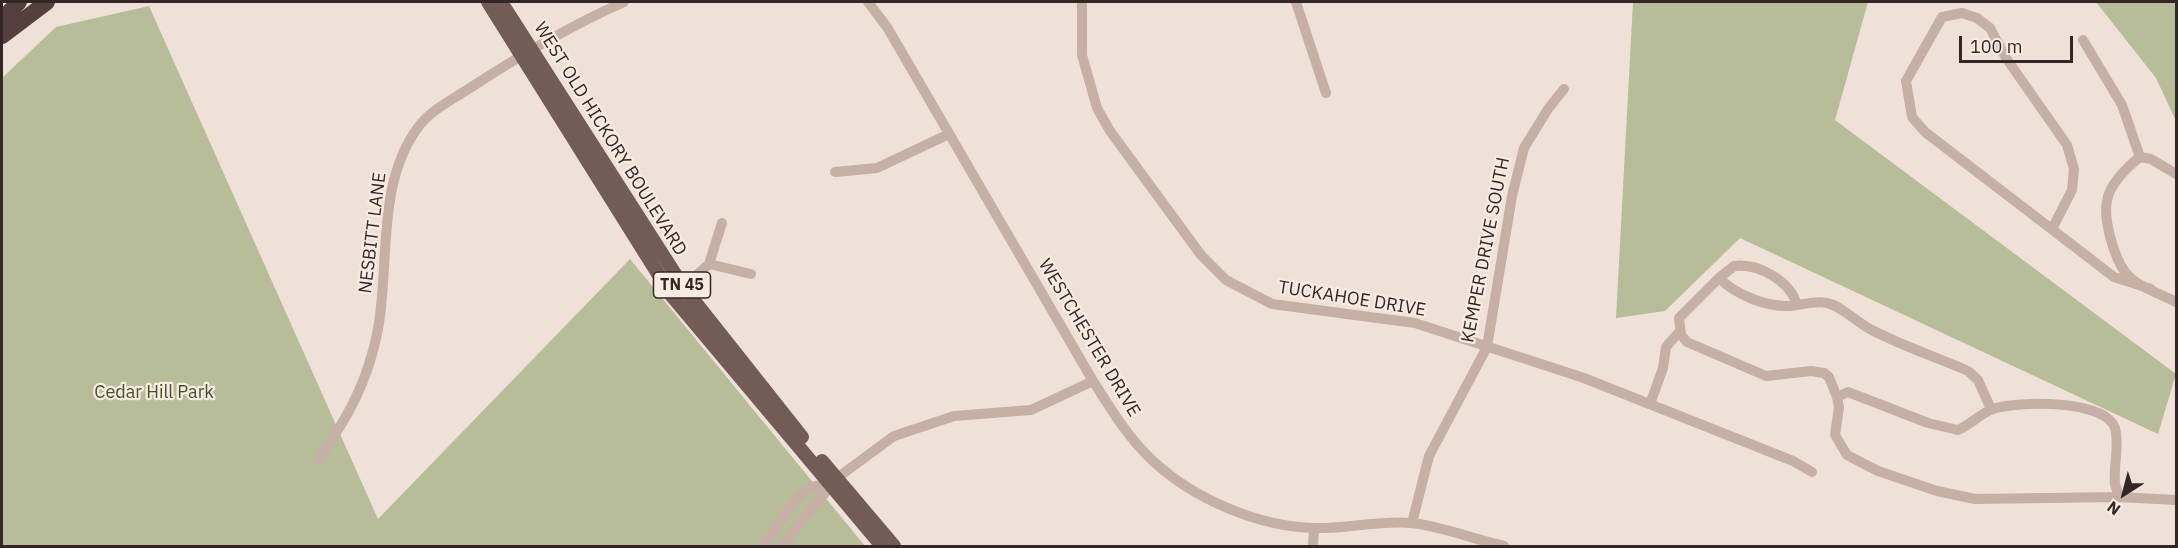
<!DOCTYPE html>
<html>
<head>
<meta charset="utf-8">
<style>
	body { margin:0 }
	#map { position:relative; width:2178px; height:548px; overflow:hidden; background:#efe1d7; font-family:"IBM Plex Sans",sans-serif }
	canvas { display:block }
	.frame { position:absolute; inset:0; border:3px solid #322725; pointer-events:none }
	.north { position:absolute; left:2094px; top:464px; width:60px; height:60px; -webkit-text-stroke:4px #f8ebe2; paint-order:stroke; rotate:216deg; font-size:16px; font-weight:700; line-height:24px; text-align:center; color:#322725 }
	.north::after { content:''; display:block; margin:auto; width:21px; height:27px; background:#322725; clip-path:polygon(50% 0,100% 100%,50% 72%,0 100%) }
	.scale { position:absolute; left:1959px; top:36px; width:114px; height:27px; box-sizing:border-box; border:3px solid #322725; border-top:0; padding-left:8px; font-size:18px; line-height:21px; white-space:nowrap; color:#322725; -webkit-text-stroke:4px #f8ebe2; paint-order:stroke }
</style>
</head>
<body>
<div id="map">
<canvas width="2178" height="548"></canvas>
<div class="frame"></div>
<div class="north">N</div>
<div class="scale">100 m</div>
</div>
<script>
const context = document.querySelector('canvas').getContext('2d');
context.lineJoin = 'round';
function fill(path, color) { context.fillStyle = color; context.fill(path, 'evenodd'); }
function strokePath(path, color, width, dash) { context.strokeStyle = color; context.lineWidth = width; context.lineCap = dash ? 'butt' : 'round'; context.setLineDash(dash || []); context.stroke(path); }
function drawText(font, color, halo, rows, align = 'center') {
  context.font = font + ' "IBM Plex Sans",sans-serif'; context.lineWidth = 4.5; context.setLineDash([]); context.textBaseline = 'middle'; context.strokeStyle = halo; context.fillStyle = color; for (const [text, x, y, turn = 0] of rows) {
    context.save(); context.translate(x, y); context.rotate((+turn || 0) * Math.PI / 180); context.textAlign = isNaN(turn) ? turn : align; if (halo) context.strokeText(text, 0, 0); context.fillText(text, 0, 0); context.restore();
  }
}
fill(new Path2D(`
	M1633,2H1868L1835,120L2176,374L2158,434L1740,238L1665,311L1616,318Z
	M2096,2H2176V121L2156,78Z
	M149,6L378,519L630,259L865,546H2V78L56,27Z`), '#b6bd98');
strokePath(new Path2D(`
	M868,2L887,27L1093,381C1111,409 1128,438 1153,461C1194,499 1259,527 1315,528C1347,529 1380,520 1411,523C1438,525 1476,540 1504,546
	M1082,2V55L1097,108L1110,131L1201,255L1226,280L1272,304L1415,323L1584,378L1793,461L1812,472
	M1296,2L1326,93
	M2083,40L2122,105L2140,157
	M835,172L877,168L949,134
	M2176,174L2151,159L2140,157C2127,167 2109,185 2107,201C2103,219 2114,257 2125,272C2135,286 2161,294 2176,302
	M2052,229L2072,190L2074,169L2067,145L2006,58L1990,28L1977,18L1962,13L1942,17L1906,81L1912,117L1925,132L2114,277L2151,289
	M709,264L751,274
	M1719,278L1679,318L1681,335L1687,342L1766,376L1811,371L1824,373L1829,377L1837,397
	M679,291L709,264L722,223
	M1797,305C1790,281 1759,263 1734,266L1719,278C1736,295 1766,307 1790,306C1802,305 1816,300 1827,303C1842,306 1856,322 1870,329C1902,346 1936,357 1968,371L1978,380L1991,409
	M1650,404L1663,368L1666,347L1680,331
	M318,460C348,417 368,382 378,329C390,264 376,182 419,126C431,110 453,99 470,88C519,56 570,26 624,2
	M2119,497L1975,499L1937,491L1878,471L1847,455L1835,435L1839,407L1837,397L1848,392L1928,423L1958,430C1970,425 1981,413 1993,409C2017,401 2105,399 2115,428C2120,446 2113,466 2115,484C2116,488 2118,492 2119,497L2176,500
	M1412,523L1429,456L1487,347L1512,196L1524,148L1548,109L1564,89
	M765,546C773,531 798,490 816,486C820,485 826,485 830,485
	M782,546L837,478L894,436L954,416L1031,410L1093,381
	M1313,546L1314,528`), '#c6afa4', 10);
strokePath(new Path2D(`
	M488,2L672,296L882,546
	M501,2L684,288L802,437
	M822,461L894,546`), '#745c56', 14);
strokePath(new Path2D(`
	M2,19L19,2
	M2,36L47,2`), '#53403c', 16);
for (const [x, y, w] of [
	[682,285,57]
]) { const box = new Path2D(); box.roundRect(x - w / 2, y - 13, w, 26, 4.5); context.fillStyle = '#f8ebe2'; context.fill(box); strokePath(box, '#322725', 1.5); }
drawText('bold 16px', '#322725', null, [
	["TN 45",682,285]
]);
drawText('18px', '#322725', '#f8ebe2', [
	["WEST OLD HICKORY BOULEVARD",610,139,58],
	["NESBITT LANE",373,233,-83],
	["KEMPER DRIVE SOUTH",1486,250,-79],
	["TUCKAHOE DRIVE",1352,299,9],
	["WESTCHESTER DRIVE",1089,338,59]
]);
drawText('18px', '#464f2a', '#f8ebe2', [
	["Cedar Hill Park",154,393]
]);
</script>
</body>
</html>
